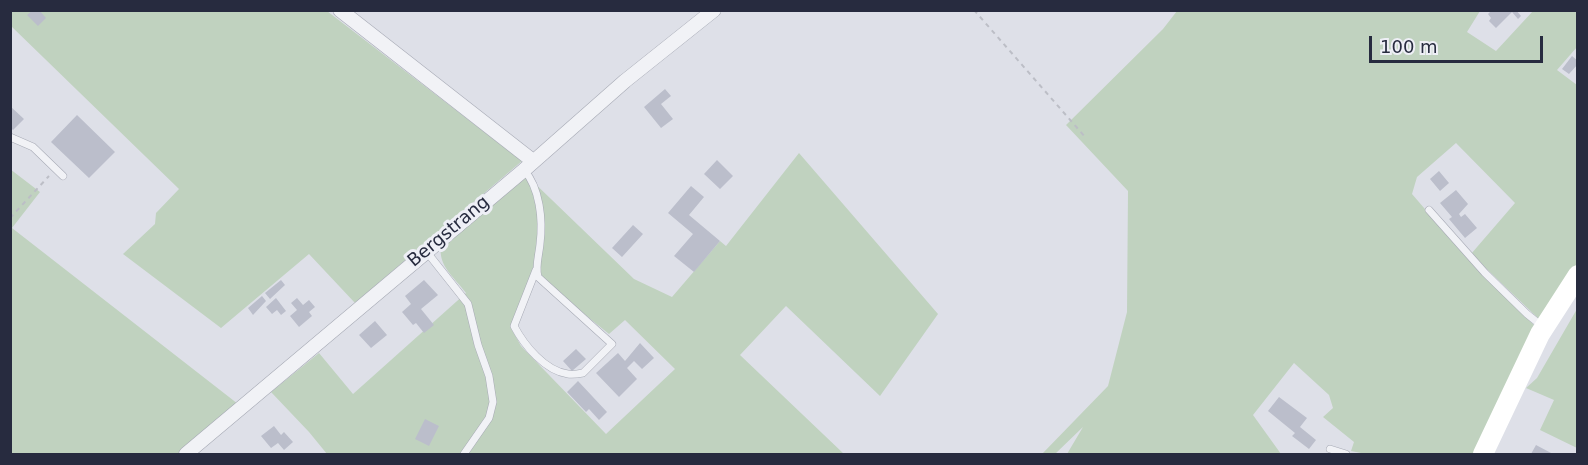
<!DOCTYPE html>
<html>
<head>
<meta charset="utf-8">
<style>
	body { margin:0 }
	#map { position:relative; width:1588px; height:465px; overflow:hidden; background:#dee0e8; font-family:"DejaVu Sans",sans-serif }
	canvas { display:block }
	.frame { position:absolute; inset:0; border:12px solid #272b3f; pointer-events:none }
	.scale { position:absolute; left:1369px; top:36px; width:174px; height:27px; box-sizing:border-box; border:3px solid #272b3f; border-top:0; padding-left:8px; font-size:18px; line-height:21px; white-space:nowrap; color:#272b3f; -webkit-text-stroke:4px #eeeff6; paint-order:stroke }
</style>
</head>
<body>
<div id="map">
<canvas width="1588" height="465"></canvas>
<div class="frame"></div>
<div class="scale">100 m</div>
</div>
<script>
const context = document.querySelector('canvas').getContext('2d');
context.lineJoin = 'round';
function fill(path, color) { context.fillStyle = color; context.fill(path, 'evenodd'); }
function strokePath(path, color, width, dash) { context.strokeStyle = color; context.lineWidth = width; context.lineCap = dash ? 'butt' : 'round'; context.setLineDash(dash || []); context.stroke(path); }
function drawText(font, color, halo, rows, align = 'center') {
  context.font = font + ' "DejaVu Sans",sans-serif'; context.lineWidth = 6; context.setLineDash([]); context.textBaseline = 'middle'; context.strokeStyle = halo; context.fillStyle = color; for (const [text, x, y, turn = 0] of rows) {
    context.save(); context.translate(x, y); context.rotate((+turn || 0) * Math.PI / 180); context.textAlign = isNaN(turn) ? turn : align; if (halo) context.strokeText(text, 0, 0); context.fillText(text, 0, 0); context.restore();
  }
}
fill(new Path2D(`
	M10,11H327L522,161L355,303L309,254L221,328L123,254L155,224L156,213L179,189L11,26Z
	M1177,11H1480L1467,32L1496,51L1533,11H1577V47L1557,70L1577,85V266L1542,322L1471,254L1515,203L1456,143L1417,177L1412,194L1468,259L1537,328L1478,454H1366L1351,451L1354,442L1323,417L1333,408L1329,395L1294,363L1253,415L1281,454H1067L1083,427L1055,454H1042L1108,386L1127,312L1128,191L1066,125L1163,29Z
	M799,153L938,314L880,396L786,306L740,355L844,454H327L309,432L271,392L319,353L353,394L466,293C455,278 438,266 441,247L524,173L634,279L672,297L720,241L726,246ZM533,273L609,334L625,320L675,369L606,434L521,346L511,328Z
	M10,169L40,192L12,228L238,404L179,454H11Z
	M1577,309V448L1540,430L1554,400L1526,388L1537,378Z`), '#c0d2bf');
fill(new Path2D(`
	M33,10H39L46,18L38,26L27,15Z
	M1492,10H1516L1521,16L1518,19L1512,12L1496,28L1489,21L1491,18L1488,14Z
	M1572,56L1578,61V64L1569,74L1562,69Z
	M665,89L671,96L661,104L673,119L661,128L644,107Z
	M10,106L24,119L13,130L10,127Z
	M77,115L115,152L89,178L51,142Z
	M717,160L733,176L720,189L704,174Z
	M1439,171L1449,183L1440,191L1430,179Z
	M691,186L704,197L689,215L720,241L694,272L674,256L693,234L668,213Z
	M1456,190L1468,204L1459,214L1461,217L1465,214L1477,228L1465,238L1449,219L1452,217L1440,203Z
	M633,225L643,234L622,257L612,248Z
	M281,280L285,285L270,299L265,293Z
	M424,280L438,295L421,309L434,325L424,333L416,323L413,325L402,312L411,304L405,296Z
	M262,296L266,301L253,315L248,308Z
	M276,298L286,311L281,315L277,310L272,314L266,307Z
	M297,298L303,305L309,300L315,307L309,312L312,316L299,327L290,316L297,310L291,303Z
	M375,321L387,335L371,348L359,335Z
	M640,343L654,358L642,369L634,361L627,368L637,379L619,397L596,373L618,353L625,361Z
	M576,349L586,359L572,371L563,361Z
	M578,381L607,412L599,420L589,409L586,412L567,392Z
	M1279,397L1307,418L1300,427L1316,440L1309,449L1292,436L1295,433L1268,411Z
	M425,419L439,426L429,446L415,439Z
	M274,426L281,435L284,432L293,442L284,450L278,443L271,448L261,436Z
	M1536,445L1553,454H1531Z`), '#bbbecb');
const lane = new Path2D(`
	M10,137L33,147L63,176
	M524,170C540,188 543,220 540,244C539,255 535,267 538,277L612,344L583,373C578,374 572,375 568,374C545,371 524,345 514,326L536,270
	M1429,210L1485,273L1527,314L1542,326
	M426,251L468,304L478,345L489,376L493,402L489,418L464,454
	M1330,449L1346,454`);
const street = new Path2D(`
	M340,10L533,161
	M186,454L524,170L625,81L714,10`);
strokePath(lane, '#a7aab5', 8);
strokePath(street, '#a7aab5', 15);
strokePath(new Path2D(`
	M974,10L1086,138
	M10,218L49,176`), '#bcbec6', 2, [4.5, 4.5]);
strokePath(lane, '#f1f2f6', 7);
strokePath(street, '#f1f2f6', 14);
strokePath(new Path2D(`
	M1483,454L1540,334L1578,275`), '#fff', 20);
drawText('18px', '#272b3f', '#eeeff6', [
	["Bergstrang",449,232,-40]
]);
</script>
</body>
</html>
